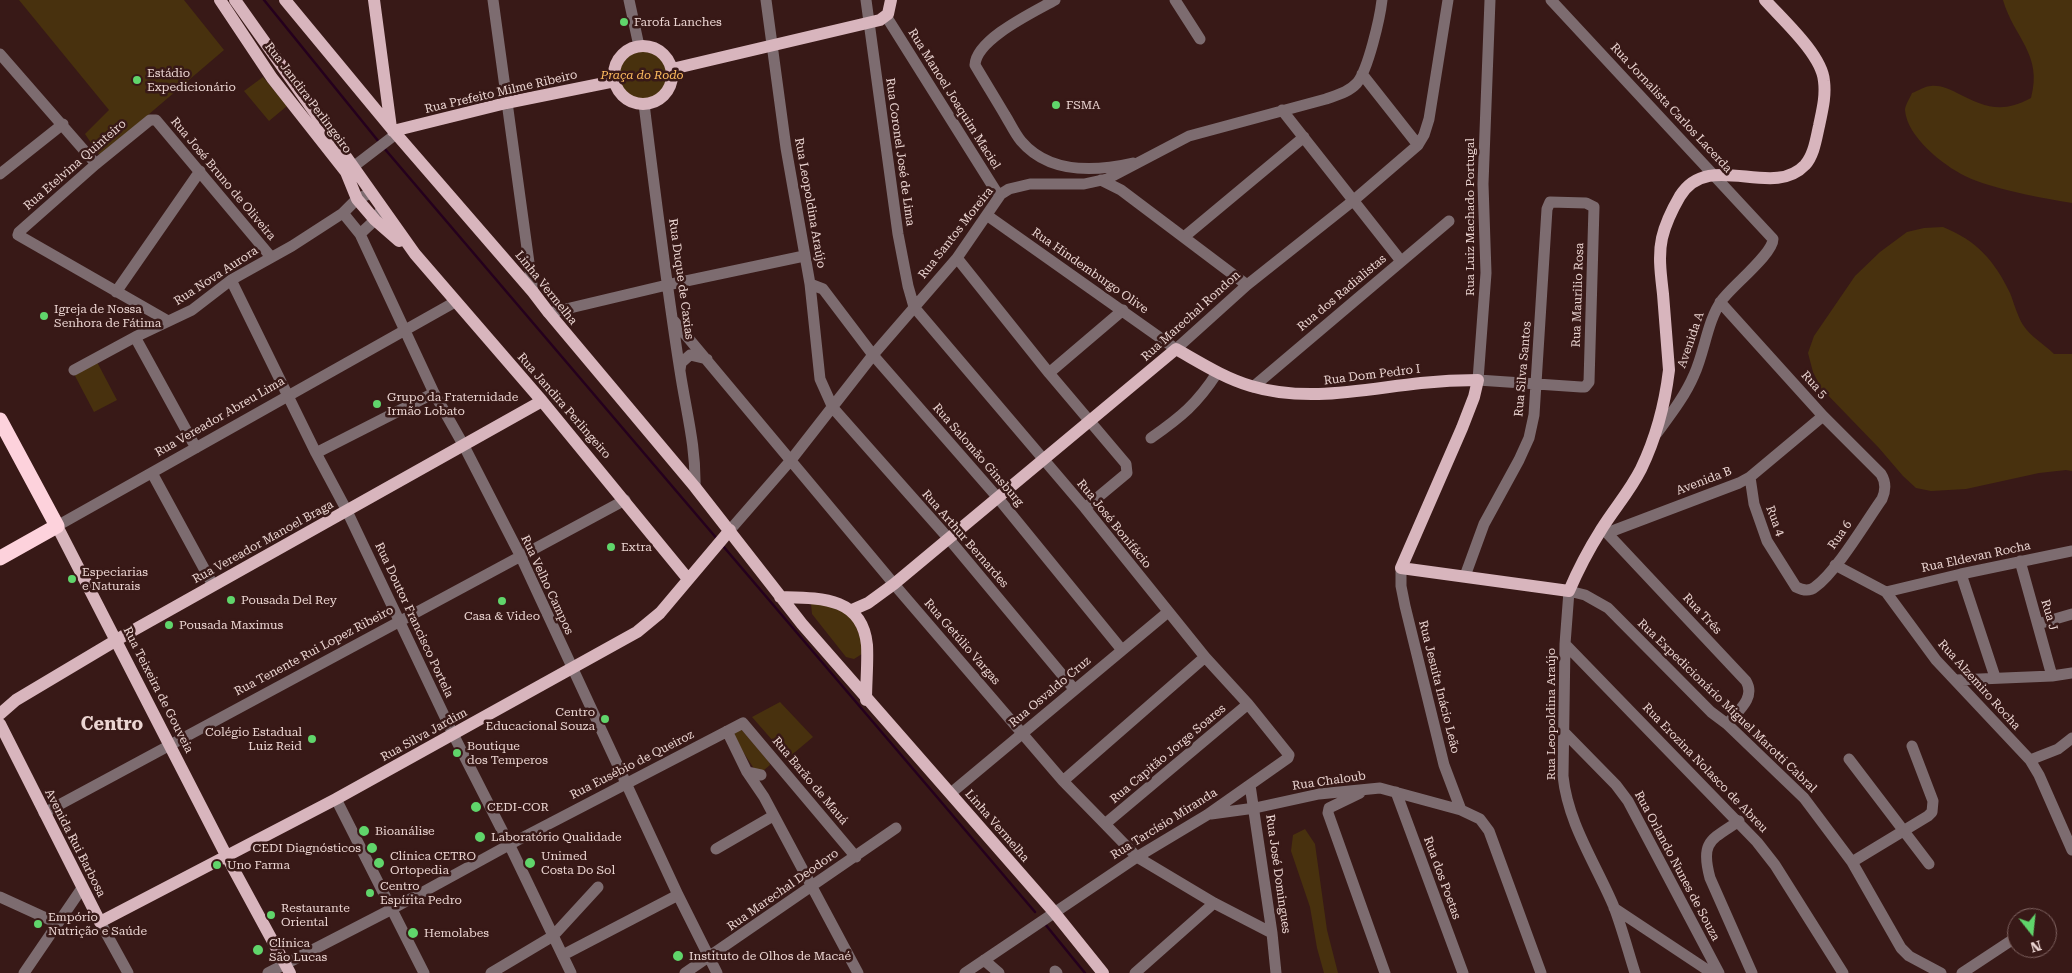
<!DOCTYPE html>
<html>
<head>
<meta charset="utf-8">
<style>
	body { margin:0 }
	#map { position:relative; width:2072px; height:973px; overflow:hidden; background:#381917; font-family:"Roboto Serif",serif }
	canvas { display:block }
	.north { position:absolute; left:2007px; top:908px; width:50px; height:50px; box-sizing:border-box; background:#381917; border:1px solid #806462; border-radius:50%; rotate:164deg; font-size:14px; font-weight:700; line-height:20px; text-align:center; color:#ebd5d2 }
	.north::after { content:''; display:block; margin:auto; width:18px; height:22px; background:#60d56b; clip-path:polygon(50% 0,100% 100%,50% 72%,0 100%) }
</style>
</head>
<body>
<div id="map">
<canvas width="2072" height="973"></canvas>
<div class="north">N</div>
</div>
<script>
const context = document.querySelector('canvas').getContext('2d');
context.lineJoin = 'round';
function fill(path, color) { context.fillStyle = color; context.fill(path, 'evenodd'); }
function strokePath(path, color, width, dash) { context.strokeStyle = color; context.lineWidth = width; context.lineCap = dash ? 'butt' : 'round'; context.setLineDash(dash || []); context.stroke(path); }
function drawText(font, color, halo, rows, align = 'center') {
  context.font = font + ' "Roboto Serif",serif'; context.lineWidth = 5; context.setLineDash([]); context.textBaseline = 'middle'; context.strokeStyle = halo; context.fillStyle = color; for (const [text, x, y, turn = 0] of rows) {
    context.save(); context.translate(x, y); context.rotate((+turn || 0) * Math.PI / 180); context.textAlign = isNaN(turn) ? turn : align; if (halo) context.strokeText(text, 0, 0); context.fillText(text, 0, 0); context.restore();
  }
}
fill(new Path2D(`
	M19,0H184L224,50L100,156L85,134L109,110Z
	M2003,0H2072V203C2042,198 1992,189 1965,176C1943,165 1907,137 1905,110C1905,105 1910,98 1912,93C1918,91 1925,86 1931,86C1940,85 1949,89 1957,93C1985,107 2001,114 2031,98C2043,54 2014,38 2003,0Z
	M617 75a25 25 0 1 1 50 0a25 25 0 1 1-50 0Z
	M263,77L287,106L269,121L244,91Z
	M1943,227C1977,241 1994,260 2010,293C2014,303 2017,315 2023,325C2030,336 2045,345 2054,354H2072V471L2066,470L2039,473L1966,489L1931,491L1916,488L1903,476L1879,448L1821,388L1813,372L1808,353L1814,336L1855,276L1880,252L1907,232L1924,228Z
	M97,362L117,400L94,412L74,374Z
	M816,600L852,614L865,652L854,659L846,657L812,614L811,604Z
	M780,702L813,737L788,758L752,717Z
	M740,728L769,762L770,765L764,770H755L734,738L735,732Z
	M1305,829L1315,844L1327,930L1338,973H1324L1317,948L1310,907L1291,851L1293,835Z`), '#48310e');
strokePath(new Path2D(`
	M264,0L379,142
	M384,148L718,540
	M723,546L1035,912
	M1045,924L1085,973`), '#25001d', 2.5);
strokePath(new Path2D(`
	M493,0L533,292
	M629,0L639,46
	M766,0L786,148L810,284L820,379L833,408L949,539L1074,689
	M866,0L898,234L908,286L914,307L1085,508L1205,657L1248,704L1289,755L1288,758L1207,815L1137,857L965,973
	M1055,0C1034,12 976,39 975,65C985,82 995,98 1005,115C1010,123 1015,134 1021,141C1049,174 1094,172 1133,163
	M1175,0L1200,39
	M1551,0L1773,239C1773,254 1733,285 1722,300C1707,321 1705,351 1694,375C1685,396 1671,414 1657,433
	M886,16L999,196
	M0,54L96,164
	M1362,74L1418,145
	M644,104C655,193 666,282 680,371C686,411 696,446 695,487
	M1282,110L1401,261
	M353,167L396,134
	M0,174L63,124
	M1101,180L1121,190L1247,285
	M343,213L360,234L434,393L464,446L520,555L678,895L717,973
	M988,216L1176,349L1247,285L1354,200L1418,145L1424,135L1429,119L1448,0
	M360,234L375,220L382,208
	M1184,237L1304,137
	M957,258L1049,373L1126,464L1127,473L1085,508
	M231,280L316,453L347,511L453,734L509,844L571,973
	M810,284L823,289L873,355L998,498L1122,650
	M116,292L200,171
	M1720,302L1823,416L1881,474C1886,482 1886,490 1882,499C1865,523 1837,571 1815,587C1809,592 1802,590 1796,587L1767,541L1754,504L1750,477
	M549,313L667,285L804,256
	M168,321L18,235L19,232L96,164L150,120H156L271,257
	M674,321L899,590L1063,781L1105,824L1137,857L1214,903L1272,933
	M135,337L196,448
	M74,370L135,337L192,310L231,280L292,246L343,213L357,199L371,193
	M680,370L681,363L690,355L707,359
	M1049,373L1123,310
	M1253,387L1449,221
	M1151,438C1181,417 1197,404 1217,373
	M316,453L434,393
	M152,473L213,585
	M57,526L455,302
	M1601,529L1607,533L1746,681C1756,698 1738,711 1727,724
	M730,530L791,460L873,355L957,258L1001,194L1009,189L1030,184H1084L1107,179L1189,136L1326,99C1337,95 1349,92 1357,83C1368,70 1380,18 1382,0
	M1607,533L1739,483L1750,477L1823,416
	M2020,561L2052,676
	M1835,565L1886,592L1936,660L2030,760L2039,775L2072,850
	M1401,568V586L1405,606L1444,765L1461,810
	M1961,574L1995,677
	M1465,576L1484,524L1519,460L1529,438L1534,415L1547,209L1550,202L1586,203L1594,207L1589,382L1585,387H1581L1478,380L1486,273L1483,184L1490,0
	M1886,592L1961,574L2072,551
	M2038,624L2072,614
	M1565,644L1757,842L1775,865L1843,973
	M1956,680L2052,676L2072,673
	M727,731L747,772L761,775
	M1565,733L1616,785L1628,801L1719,973
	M1849,759L1929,864
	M2030,760L2058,749L2072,738
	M747,772L764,797L858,973
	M1063,781L1205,657
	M1250,785L1272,933L1276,973
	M1396,792L1463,973
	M951,793L1168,612
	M1360,793L1329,808L1328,813L1385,973
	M336,799L424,973
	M44,813L625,500
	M1211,814L1255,808L1319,794L1380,788L1461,810L1480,819L1489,831L1541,973
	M1739,821C1711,840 1700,841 1710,878L1752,973
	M1105,824L1248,704
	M716,849L773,816
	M1852,862L1928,816L1932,812L1933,801L1912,746
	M0,897L57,923
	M1614,908L1712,973
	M100,922L128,973
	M563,955L678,895
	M984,960L999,973
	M1055,971L1057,973
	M24,973L82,888
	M268,973L392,909L518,840L743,723L856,857
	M491,973L553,936L598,887
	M685,973L896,828
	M1135,973L1214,903
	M1635,973C1628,951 1622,928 1614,907C1596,864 1568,824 1563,776L1565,644L1569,591L1585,595L1608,608L1711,712L1727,724L1804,798L1852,862L1901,948L1909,956L1941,973
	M1962,973L2009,942`), '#7d6c70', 11);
strokePath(new Path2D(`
	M220,0L272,78L346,172L357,199L375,220L399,241
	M235,0L415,254L542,401L688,579
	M285,0L391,128L533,292L549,313L695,487L802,624L1054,912L1103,973
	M374,0L391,128
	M614 75a29 29 0 1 1 58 0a29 29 0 1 1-58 0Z
	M672,69L880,20L888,14L891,0
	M393,131L506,103L615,81
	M57,526L227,857L290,973
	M780,597C819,598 862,596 867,645C868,663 866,682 866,700
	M852,610L868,603L894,584L1176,349C1201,363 1224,378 1251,386C1307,403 1365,389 1421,383C1440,381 1459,380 1478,380L1474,397L1462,428L1401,568L1569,591C1578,570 1589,549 1601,530C1614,509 1630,491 1641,469C1656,438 1665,403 1669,370C1667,345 1665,319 1663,294C1661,276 1658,256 1662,238C1665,225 1673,208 1680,196C1709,149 1772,200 1805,165C1814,155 1816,139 1819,126C1822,111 1826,97 1824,81C1822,55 1783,20 1765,0
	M0,714L16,700L125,635L542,401
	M0,724L100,922L336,799L637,632L660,613L730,530`), '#d8b5bd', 12);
strokePath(new Path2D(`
	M0,420L57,526L0,558`), '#fdd2dc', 15);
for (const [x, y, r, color] of [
	[624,22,5,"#60d56b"],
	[137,80,5,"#60d56b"],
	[1056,105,5,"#60d56b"],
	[44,316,5,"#60d56b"],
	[377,404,5,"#60d56b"],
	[611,547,5,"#60d56b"],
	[72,579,5,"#60d56b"],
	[231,600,5,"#60d56b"],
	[502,601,5,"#60d56b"],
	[169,625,5,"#60d56b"],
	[605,719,5,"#60d56b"],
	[312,739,5,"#60d56b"],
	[457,753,5,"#60d56b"],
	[476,807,6,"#60d56b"],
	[364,831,6,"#60d56b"],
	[480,837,6,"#60d56b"],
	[372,848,6,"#60d56b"],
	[379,863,6,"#60d56b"],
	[530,863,6,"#60d56b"],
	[217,865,5,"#60d56b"],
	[370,893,5,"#60d56b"],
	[271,915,5,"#60d56b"],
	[38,924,5,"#60d56b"],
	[413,933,6,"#60d56b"],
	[258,950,6,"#60d56b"],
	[678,956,6,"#60d56b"]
]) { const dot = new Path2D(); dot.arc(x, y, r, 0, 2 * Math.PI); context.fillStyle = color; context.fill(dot); strokePath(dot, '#381917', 2); }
drawText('12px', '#ebd5d2', '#381917', [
	["Farofa Lanches",634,22],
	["Estádio",147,73],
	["Expedicionário",147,87],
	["FSMA",1066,105],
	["Igreja de Nossa",54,309],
	["Senhora de Fátima",54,323],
	["Grupo da Fraternidade",387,397],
	["Irmão Lobato",387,411],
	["Extra",621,547],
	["Especiarias",82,572],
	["e Naturais",82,586],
	["Pousada Del Rey",241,600],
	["Casa & Video",502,616,"center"],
	["Pousada Maximus",179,625],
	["Centro",595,712,"right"],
	["Educacional Souza",595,726,"right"],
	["Colégio Estadual",302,732,"right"],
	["Luiz Reid",302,746,"right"],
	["Boutique",467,746],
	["dos Temperos",467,760],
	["CEDI-COR",487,807],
	["Bioanálise",375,831],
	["Laboratório Qualidade",491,837],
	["CEDI Diagnósticos",361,848,"right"],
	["Clínica CETRO",390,856],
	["Ortopedia",390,870],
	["Unimed",541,856],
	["Costa Do Sol",541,870],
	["Uno Farma",227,865],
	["Centro",380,886],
	["Espírita Pedro",380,900],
	["Restaurante",281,908],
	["Oriental",281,922],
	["Empório",48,917],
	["Nutrição e Saúde",48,931],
	["Hemolabes",424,933],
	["Clínica",269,943],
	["São Lucas",269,957],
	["Instituto de Olhos de Macaé",689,956]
], 'left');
drawText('italic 12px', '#fdbc5f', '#381917', [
	["Praça do Rodo",642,75]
]);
drawText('12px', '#ebd5d2', '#381917', [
	["Rua Prefeito Milme Ribeiro",501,92,-13],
	["Rua Jandira Perlingeiro",308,98,53],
	["Rua Manoel Joaquim Maciel",954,99,58],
	["Rua Jornalista Carlos Lacerda",1671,108,47],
	["Rua Coronel José de Lima",900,152,82],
	["Rua Etelvina Quinteiro",75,165,-41],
	["Rua José Bruno de Oliveira",223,179,50],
	["Rua Leopoldina Araújo",810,203,80],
	["Rua Luiz Machado Portugal",1470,217,-90],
	["Rua Santos Moreira",956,233,-52],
	["Rua Hindemburgo Olive",1090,271,35],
	["Rua Nova Aurora",216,276,-33],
	["Rua Duque de Caxias",681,279,82],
	["Linha Vermelha",546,288,51],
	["Rua dos Radialistas",1342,293,-40],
	["Rua Maurilio Rosa",1578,295,-88],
	["Rua Marechal Rondon",1191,316,-42],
	["Avenida A",1691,340,-71],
	["Rua Silva Santos",1523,369,-85],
	["Rua Dom Pedro I",1372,375,-7],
	["Rua 5",1814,385,48],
	["Rua Jandira Perlingeiro",564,406,49],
	["Rua Vereador Abreu Lima",220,417,-30],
	["Rua Salomão Ginsburg",978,455,49],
	["Avenida B",1704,481,-21],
	["Rua 4",1775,521,69],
	["Rua José Bonifácio",1114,524,51],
	["Rua 6",1840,535,-55],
	["Rua Arthur Bernardes",965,539,49],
	["Rua Vereador Manoel Braga",263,542,-29],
	["Rua Eldevan Rocha",1976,557,-12],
	["Rua Velho Campos",547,585,65],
	["Rua Três",1702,614,47],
	["Rua J",2049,615,74],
	["Rua Doutor Francisco Portela",414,620,65],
	["Rua Getúlio Vargas",962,642,49],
	["Rua Tenente Rui Lopez Ribeiro",314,651,-28],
	["Rua Alzemiro Rocha",1979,685,48],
	["Rua Jesuíta Inácio Leão",1439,687,76],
	["Rua Teixeira de Gouveia",158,690,63],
	["Rua Osvaldo Cruz",1050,692,-40],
	["Rua Expedicionário Miguel Marotti Cabral",1727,706,44],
	["Rua Leopoldina Araújo",1551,714,-90],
	["Rua Silva Jardim",424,735,-29],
	["Rua Capitão Jorge Soares",1168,754,-40],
	["Rua Eusébio de Queiroz",632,765,-27],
	["Rua Erozina Nolasco de Abreu",1705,768,46],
	["Rua Barão de Mauá",810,781,50],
	["Rua Chaloub",1329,781,-8],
	["Rua Tarcísio Miranda",1164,824,-32],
	["Linha Vermelha",997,826,49],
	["Avenida Rui Barbosa",75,843,63],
	["Rua Orlando Nunes de Souza",1677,866,62],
	["Rua José Domingues",1278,874,82],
	["Rua dos Poetas",1442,878,70],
	["Rua Marechal Deodoro",783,890,-35]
]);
drawText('bold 18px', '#ebd5d2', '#381917', [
	["Centro",112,725]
]);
</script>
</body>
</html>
